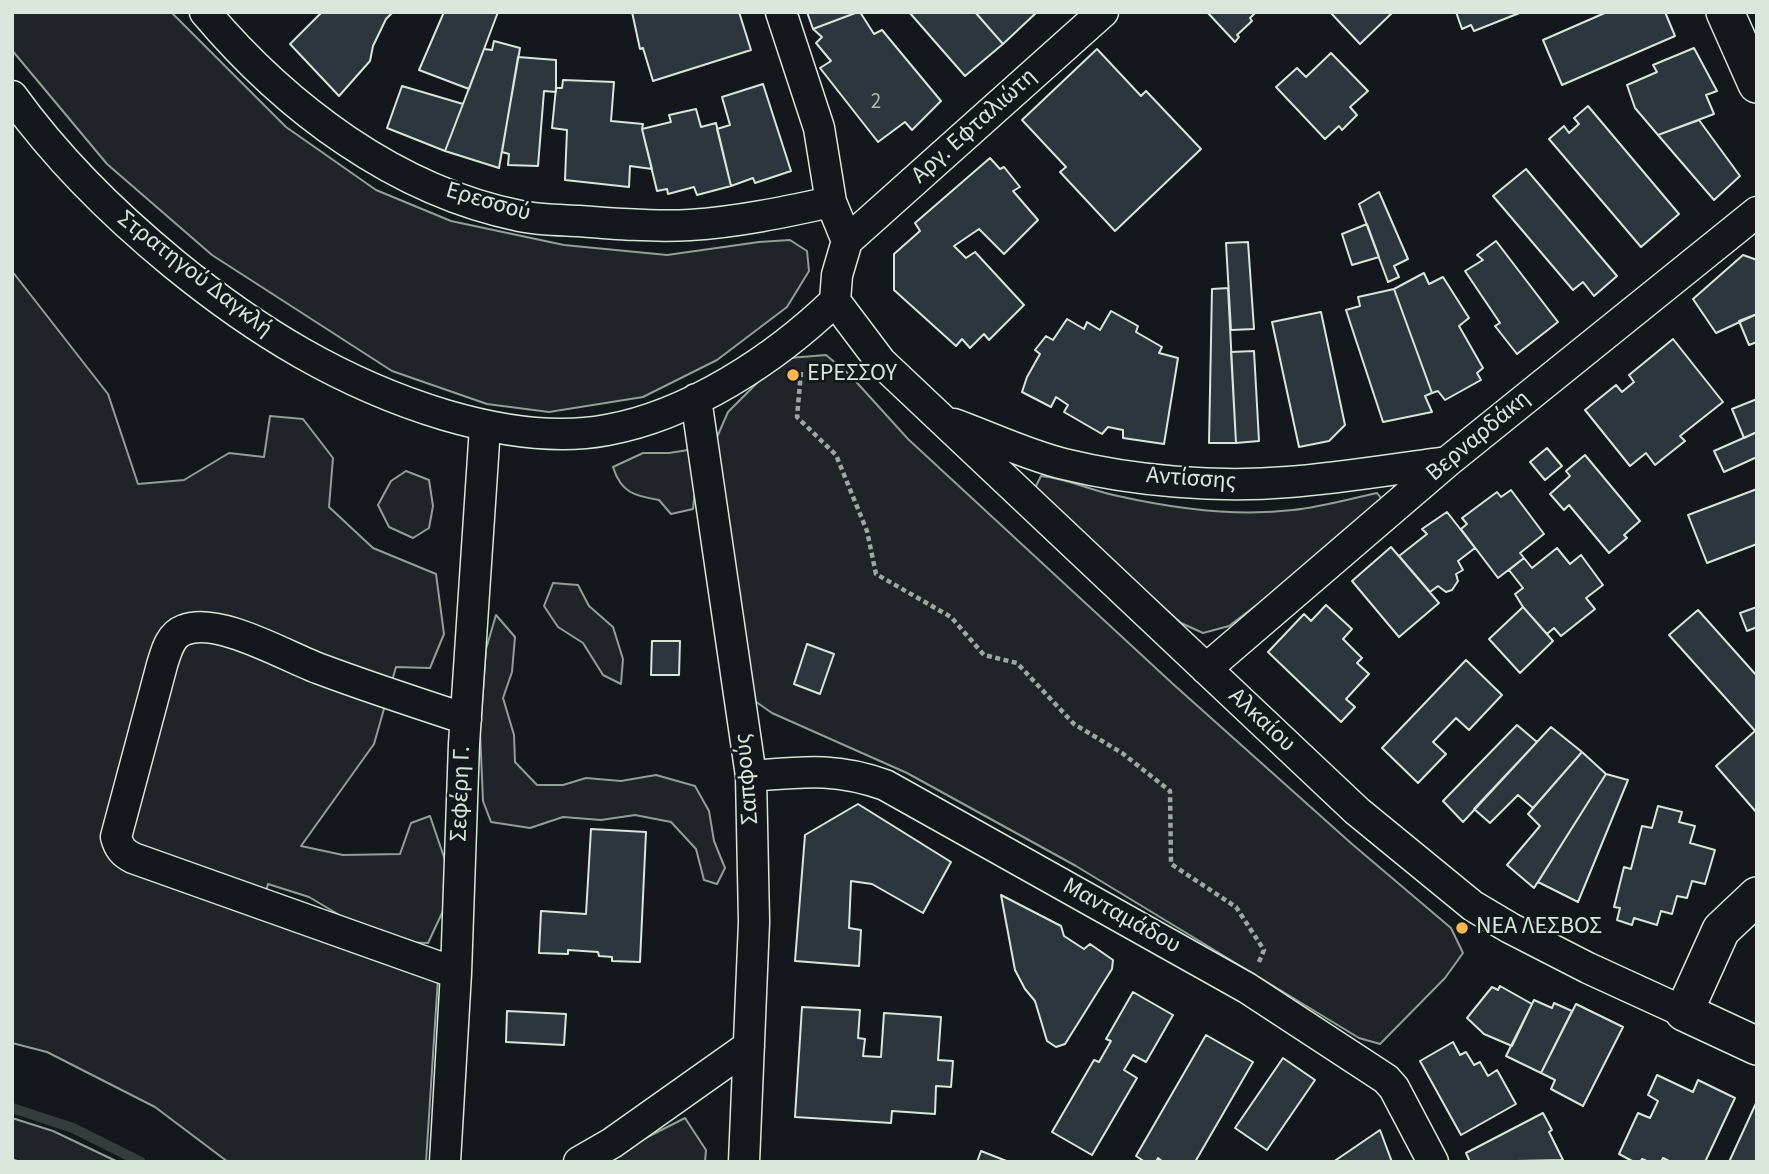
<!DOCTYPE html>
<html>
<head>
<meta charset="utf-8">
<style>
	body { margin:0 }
	#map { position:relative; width:1769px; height:1174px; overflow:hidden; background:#14181c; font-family:"Source Sans 3",sans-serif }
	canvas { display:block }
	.frame { position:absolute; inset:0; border:14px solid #d8e6dc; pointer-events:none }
</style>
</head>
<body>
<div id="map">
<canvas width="1769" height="1174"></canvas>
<div class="frame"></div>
</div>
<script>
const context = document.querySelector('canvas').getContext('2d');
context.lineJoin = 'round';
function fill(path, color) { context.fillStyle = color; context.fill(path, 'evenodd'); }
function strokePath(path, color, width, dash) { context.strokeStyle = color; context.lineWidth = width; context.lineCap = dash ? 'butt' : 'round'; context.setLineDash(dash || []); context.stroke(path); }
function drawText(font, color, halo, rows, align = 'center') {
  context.font = font + ' "Source Sans 3",sans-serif'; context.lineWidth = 5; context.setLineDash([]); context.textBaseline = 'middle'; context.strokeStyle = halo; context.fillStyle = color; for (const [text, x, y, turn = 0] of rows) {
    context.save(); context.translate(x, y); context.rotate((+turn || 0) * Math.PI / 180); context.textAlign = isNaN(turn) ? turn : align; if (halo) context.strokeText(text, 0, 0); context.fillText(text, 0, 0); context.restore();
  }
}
const green = new Path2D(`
	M12,12H171L286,127L376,190L451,221L564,245L667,255L759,242L790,240L807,251L809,271L787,307L717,360L643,397L549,412L487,404L392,371L212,255L107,164L16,55L12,50Z
	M12,271L108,394L138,484L184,480L229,453L264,457L270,416L303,419L333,458L329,507L373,548L436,574L444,634L430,668L396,667L374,744L301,846L343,855L400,854L411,823L430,816L446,863L443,911L428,943L400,942L353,923L309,897L268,884L259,917L438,978L426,1162H228L155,1107L47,1052L12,1043Z
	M826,355L850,375L908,439L1173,684L1352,844L1451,928L1463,953L1445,978L1380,1044L1359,1038L1076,866L907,773L772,713L752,699L714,444L728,412L764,376L789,358Z
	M688,450L696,479L693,509L671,514L659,500C635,496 621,493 613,467L643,453H669Z
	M406,471L429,480L433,506L429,528L413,538L389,527L378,505L391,481Z
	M1041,476C1070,479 1091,491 1118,496C1176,509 1235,517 1293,510C1321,507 1349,499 1377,493L1385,503L1368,520L1229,626L1203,633L1181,623L1047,503L1035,488Z
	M553,583L578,585L589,606L613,627L623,659L621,684L603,675L583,643L558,627L544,606Z
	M496,615L515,637L512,672L503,698L514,735L515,762L537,785H563L586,778L621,781L656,775L695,786L709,811L714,841L725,868L717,884L704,880L696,849L671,822L635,815L601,820L563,817L530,828L491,822L483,801L480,732L486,649Z
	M12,1118L53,1131L118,1162H20L12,1159Z
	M685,1118L706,1150L705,1162H605L622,1150Z`);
fill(green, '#202428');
strokePath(green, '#939e99', 2);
strokePath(new Path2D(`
	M12,1108L73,1128L141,1162`), '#363b3e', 10);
const building = new Path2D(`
	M322,12H393L386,19L373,46L370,61L339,96L290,44Z
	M444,12H498L469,89L419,70Z
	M632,12H739L751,50L653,81L643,48L640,49Z
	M807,12H858L813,29Z
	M858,12H860L874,34L882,30L941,101L912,130L905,122L878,142L820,68L831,61L816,43L822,37L813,29Z
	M909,12H975L1003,44L965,76Z
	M975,12H1037L1003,44Z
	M1207,12H1256L1250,18L1252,21L1237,35L1239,37L1235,42Z
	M1330,12H1393L1360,44Z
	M1456,12H1522L1474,31L1471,25L1462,29Z
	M1607,12H1665L1675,36L1562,85L1543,40Z
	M494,41L520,48L499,168L445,151L484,49L492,50Z
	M1694,48L1717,91L1706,95L1714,114L1658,135L1635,108L1627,85L1657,72L1653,65Z
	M1097,49L1141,96L1146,91L1201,149L1115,231L1060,172L1066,167L1022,120Z
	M1331,53L1368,91L1350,107L1357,115L1342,130L1339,126L1325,139L1276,87L1297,68L1306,77Z
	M518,57L556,60V92L544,91L538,166L508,165L509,154L502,152Z
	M563,80L614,82L611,121L643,124L642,129L652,169L630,166L629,187L565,180L567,130L552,128L556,88H562Z
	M763,84L791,171L755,183L753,178L731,186L717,129L730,125L722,97Z
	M402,86L463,104L445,151L387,128Z
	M1588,106L1679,214L1641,247L1549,139L1564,126L1569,133L1579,124L1574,118Z
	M696,109L701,127L716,123L731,186L697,195L694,187L668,194L667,189L657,191L642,129L671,122L669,115Z
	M1699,120L1740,176L1714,200L1658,135Z
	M990,158L1000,169L1004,167L1020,187L1013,191L1038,220L1004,254L979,229L954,246L966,258L975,252L1024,305L989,340L984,334L970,348L962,339L956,346L894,290V254L920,231L915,223Z
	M1526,169L1617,276L1594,296L1583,282L1573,290L1493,196Z
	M1379,192L1408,259L1394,266L1399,277L1388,282L1359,204Z
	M1367,224L1379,257L1352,265L1342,234Z
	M1496,241L1558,322L1517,354L1495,326L1500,323L1465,271L1483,260L1477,255Z
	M1248,242L1254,329L1231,330L1226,243Z
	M1743,255L1757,260V314L1716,333L1693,299Z
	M1424,273L1429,284L1443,277L1469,318L1459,326L1483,368L1477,373L1481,380L1445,400L1438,391L1432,393L1394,289Z
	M1228,288L1236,443H1209L1212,289Z
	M1394,289L1432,393L1425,396L1432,412L1383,422L1346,310L1360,306L1358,297Z
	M1111,311L1138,326L1136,332L1162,347L1159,353L1178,358L1164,444L1123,438V430L1108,427L1102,434L1064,412L1068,405L1056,397L1051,407L1022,392L1027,377L1040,354L1035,350L1046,336L1053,340L1067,319L1084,329L1087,322L1100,330Z
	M1321,312L1345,425L1329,441L1299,447L1272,322Z
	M1757,314V342L1749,345L1739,321Z
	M1673,339L1723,402L1680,436L1685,441L1655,465L1646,453L1630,466L1585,410L1616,385L1622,392L1634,382L1629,375Z
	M1254,351L1259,441L1236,443L1231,352Z
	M1757,399V432L1744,438L1732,409Z
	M1757,432V457L1724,472L1714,451Z
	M1547,448L1562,466L1545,480L1530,462Z
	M1585,455L1640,521L1624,535L1627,538L1609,553L1569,505L1564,510L1550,494L1570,476L1566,471Z
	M1757,489V544L1707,563L1688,515Z
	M1511,490L1544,534L1520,553L1524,558L1498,578L1461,529L1467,524L1462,518L1497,492L1501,497Z
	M1447,512L1475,548L1458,561L1463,570L1456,574L1458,581L1452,590L1446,592L1438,586L1430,592L1399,556L1427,534L1422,529Z
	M1391,547L1439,603L1399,637L1352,581Z
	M1557,548L1570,564L1581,555L1603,585L1586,598L1595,609L1561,636L1554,628L1547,634L1523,607L1515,594L1523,588L1509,570L1524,558L1532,568Z
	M1326,605L1352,629L1343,639L1362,658L1357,663L1369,674L1346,699L1355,707L1341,722L1268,652L1304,614L1311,621Z
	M1523,607L1553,641L1520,673L1489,639Z
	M1757,607V627L1747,631L1740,613Z
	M1698,610L1757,676V733L1669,635Z
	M652,641H680L679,675H651Z
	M807,644L834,654L820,694L794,684Z
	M1466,660L1502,695L1469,730L1456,718L1433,742L1446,754L1418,783L1382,748Z
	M1517,725L1537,742L1463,822L1443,801Z
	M1551,727L1582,752L1533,808L1518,795L1490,823L1474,809Z
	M1755,731L1757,733V813L1716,766Z
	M1582,752L1606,774L1534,888L1507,865L1540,826L1528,814Z
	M1606,774L1628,780L1578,902L1538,882Z
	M858,804L951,862L923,913L872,884L851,881L849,928L861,930L859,966L795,961L805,835Z
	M1658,806L1682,812L1679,822L1695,826L1690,843L1715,850L1705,884L1692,881L1687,898L1677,896L1672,914L1661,911L1657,925L1634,918L1632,925L1617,920L1620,908L1614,907L1624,867L1631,869L1642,826L1652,828Z
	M591,829L646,832L640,962L612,961V957L599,956L598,952L568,950V954L539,953L541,911L586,914Z
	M1001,895L1061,926L1064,936L1084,949L1090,944L1113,960L1112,969L1065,1044L1056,1047L1047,1041L1035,1001L1025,989L1015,970Z
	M1500,986L1532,1004L1512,1046L1484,1034L1467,1018L1492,987L1498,990Z
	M1133,992L1173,1015L1146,1062L1133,1055L1124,1070L1137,1078L1092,1155L1052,1132L1094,1060L1099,1062L1111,1041L1106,1039Z
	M1534,1000L1552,1008L1554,1003L1572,1011L1541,1073L1506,1056Z
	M1576,1004L1623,1027L1583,1106L1551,1089L1555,1080L1541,1073Z
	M802,1007L860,1010L858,1038L865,1039L863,1056L881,1057L884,1013L941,1017L938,1060L953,1061L951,1087L936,1086L935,1114L892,1111L891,1123L795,1117Z
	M507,1011L566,1014L564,1045L506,1042Z
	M1206,1035L1253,1062L1195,1162H1163L1158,1158L1156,1162H1145L1136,1156Z
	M1453,1042L1460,1055L1466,1052L1474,1065L1480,1062L1488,1076L1497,1070L1516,1104L1461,1135L1420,1061Z
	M1283,1058L1315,1080L1267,1150L1235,1128Z
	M1657,1075L1693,1092L1698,1080L1735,1098L1705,1162H1671L1663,1158L1661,1162H1649L1642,1159L1640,1162H1634L1619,1154L1638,1113L1650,1118L1658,1101L1648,1095Z
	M1757,1101V1162H1729Z
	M1543,1113L1552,1130L1549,1132L1563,1160L1470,1162L1466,1153Z
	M1380,1130L1392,1162H1333Z
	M981,1151L1009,1162H977Z`);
fill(building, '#2c363c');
strokePath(building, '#d8e6dc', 2);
const minor = new Path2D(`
	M205,12C286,108 396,191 520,216C539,220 560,220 579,221C615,224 653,227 690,225C738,222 785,212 831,202
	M781,12L819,128L831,202L847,241L837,275L835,301
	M12,96C58,160 113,214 174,264C256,331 342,384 445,415C496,430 554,440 607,430C690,415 775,359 835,301
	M847,241L1103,12
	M835,301L881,362L1357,811L1473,906L1510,928L1588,968L1684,1012
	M696,399L751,776L754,922L744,1162
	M954,424C990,437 1027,455 1064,464C1133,481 1217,488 1288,482C1341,478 1394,469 1447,462
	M1206,669L1447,462L1757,212
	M751,776C802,772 835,767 885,785L1247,988L1386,1079L1394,1088L1433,1162
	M456,973L133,858C123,853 119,848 116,837L162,665C166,652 170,635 184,630C218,616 287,657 320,669C368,687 417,703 466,719
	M445,1162L456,973L464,744L485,427
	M579,1162L612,1143L749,1046`);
const tertiary = new Path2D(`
	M1725,12L1757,84
	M1757,896L1721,930L1684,1012L1757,1046`);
strokePath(minor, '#d8e6dc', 33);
strokePath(tertiary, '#d8e6dc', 40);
strokePath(new Path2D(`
	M801,372L797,417L836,455L867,531L876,574L951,617L984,655L1017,663L1074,724L1122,753L1170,791L1171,864L1236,907L1264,950L1259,962`), '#9da8a2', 4.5, [5, 3.5]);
strokePath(minor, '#14181c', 30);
strokePath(tertiary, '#14181c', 37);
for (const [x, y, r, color] of [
	[793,375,7,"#ffb74d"],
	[1462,928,7,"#ffb74d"]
]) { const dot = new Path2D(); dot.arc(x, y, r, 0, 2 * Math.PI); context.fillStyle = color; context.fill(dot); strokePath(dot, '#14181c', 2.5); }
drawText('21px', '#adbab4', null, [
	["2",876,103]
]);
drawText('24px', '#d8e6dc', '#14181c', [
	["Αργ. Εφταλιώτη",975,127,-42],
	["Ερεσσού",488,203,16],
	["Στρατηγού Δαγκλή",194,275,38],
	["Βερναρδάκη",1479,437,-40],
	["Αντίσσης",1191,480,4],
	["Αλκαίου",1261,721,43],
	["Σαπφούς",748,779,-95],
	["Σεφέρη Γ.",462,794,-88],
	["Μανταμάδου",1121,917,29]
]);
drawText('24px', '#d8e6dc', '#14181c', [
	["ΕΡΕΣΣΟΥ",807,375],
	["ΝΕΑ ΛΕΣΒΟΣ",1476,928]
], 'left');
</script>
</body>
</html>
